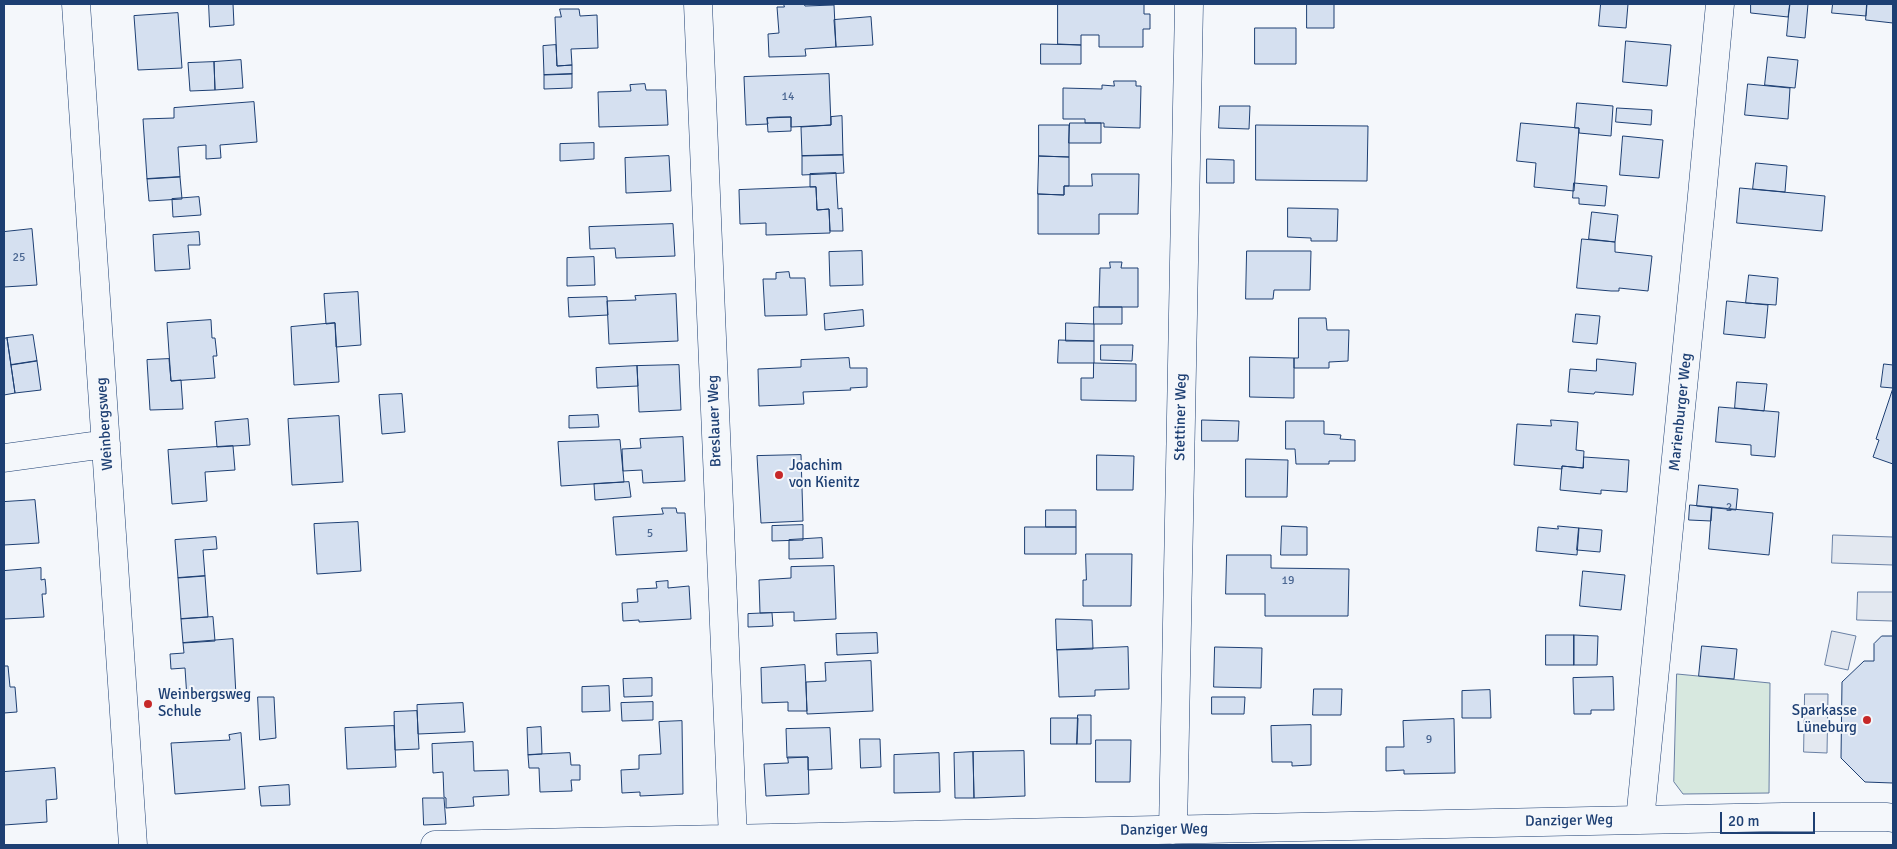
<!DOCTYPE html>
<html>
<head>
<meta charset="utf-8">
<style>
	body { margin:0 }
	#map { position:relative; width:1897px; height:849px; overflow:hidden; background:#f4f7fb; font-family:Signika,sans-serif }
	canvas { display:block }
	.frame { position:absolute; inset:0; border:5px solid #1d3f73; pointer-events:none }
	.scale { position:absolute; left:1720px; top:812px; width:95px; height:22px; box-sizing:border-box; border:2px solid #1d3f73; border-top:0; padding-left:6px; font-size:15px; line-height:18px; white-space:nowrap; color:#1d3f73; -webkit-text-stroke:4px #f4f7fb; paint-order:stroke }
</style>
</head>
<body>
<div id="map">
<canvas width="1897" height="849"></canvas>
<div class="frame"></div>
<div class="scale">20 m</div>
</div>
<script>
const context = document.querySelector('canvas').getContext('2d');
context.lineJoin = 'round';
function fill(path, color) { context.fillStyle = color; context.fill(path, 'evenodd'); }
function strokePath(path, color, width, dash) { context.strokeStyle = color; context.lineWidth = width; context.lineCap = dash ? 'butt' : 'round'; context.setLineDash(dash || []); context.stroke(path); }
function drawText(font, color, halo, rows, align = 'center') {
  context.font = font + ' Signika,sans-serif'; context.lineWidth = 4; context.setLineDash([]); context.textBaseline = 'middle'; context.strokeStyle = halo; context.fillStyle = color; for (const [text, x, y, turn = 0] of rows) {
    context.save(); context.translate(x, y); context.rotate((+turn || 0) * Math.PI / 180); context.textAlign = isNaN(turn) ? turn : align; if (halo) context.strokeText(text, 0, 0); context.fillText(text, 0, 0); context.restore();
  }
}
const green = new Path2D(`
	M1677,674L1770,683L1769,793L1683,794L1674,782Z`);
fill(green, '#d7e8df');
strokePath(green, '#687fa3', 1);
const parking = new Path2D(`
	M1833,535L1893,537V565L1832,563Z
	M1858,592H1893V621L1857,620Z
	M1832,631L1856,636L1848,670L1825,665Z
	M1805,694H1828L1827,753L1804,752Z`);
fill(parking, '#e3e8f0');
strokePath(parking, '#687fa3', 1);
const building = new Path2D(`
	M209,4H233L234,25L210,27Z
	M784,4H804L805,6L834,5L836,47L805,49L806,56L769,57L768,34L779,33L777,7H784Z
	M1058,4H1144V14H1150V29H1143V47H1099V35H1081V45L1058,44Z
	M1307,4H1334V28H1307Z
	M1601,4H1628L1626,28L1599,26Z
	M1751,4H1790L1788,17L1751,13Z
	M1790,4H1808L1805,38L1787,36Z
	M1833,4H1867L1866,16L1832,13Z
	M1867,4H1893V23L1866,20Z
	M560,9H579L580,16L597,15L598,48L571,49L572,65L557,66L555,17H561Z
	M178,13L182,68L138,70L134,16Z
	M871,17L873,45L836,47L834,20Z
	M1255,28H1296V64H1255Z
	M1626,41L1671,45L1667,86L1623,82Z
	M1041,44L1081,45V64H1041Z
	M556,45L557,66L572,65V74L544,75L543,46Z
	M1768,57L1798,60L1795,88L1765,85Z
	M241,60L243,88L215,90L214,62Z
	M214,62L215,90L190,91L188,63Z
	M572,74V88L544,89V75Z
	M829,74L831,125L791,127V117L767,118L768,124L746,125L744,77Z
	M1114,81H1136V86H1141L1140,128L1104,127V123H1085V119H1063V88L1102,89V85L1114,86Z
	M645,84L646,90H666L668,125L599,127L598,92L631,91L630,85Z
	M1748,84L1790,88L1788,119L1745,115Z
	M254,102L257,142L220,145L221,158L206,159V145L178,147L180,177L147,179L143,119L174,118V108Z
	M1577,103L1613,106L1611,136L1579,133V128H1575Z
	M1220,106H1250L1249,129L1219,128Z
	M1617,108L1652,110L1651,125L1616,122Z
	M842,116L843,155L802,156L801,127L831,125V117Z
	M779,117H791V131L768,132L767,118Z
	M1070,123H1101V143H1069Z
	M1521,123L1579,128L1574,191L1534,187L1536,163L1517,161Z
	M1039,125H1069V157L1039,156Z
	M1256,125L1368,126L1367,181L1256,180Z
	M1623,136L1663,140L1659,178L1620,175Z
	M594,143V159L560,161V144Z
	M843,155L844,173L802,175V156Z
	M669,156L671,191L626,193L625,158Z
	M1039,156L1069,157V186H1064V195L1038,194Z
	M1207,159L1234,160V183H1207Z
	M1756,163L1787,166L1785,192L1753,189Z
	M836,173L838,209L842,208L843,231H830L829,209L817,210L816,187H810V174Z
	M1092,174H1139L1138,214H1099V234H1038V194L1064,195V186H1092Z
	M180,177L182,199L149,201L147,179Z
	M1574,183L1607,186L1605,206L1579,204V198H1573Z
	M816,187L817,210L829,209L830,233L766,235V223L740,224L739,190Z
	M1740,188L1825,196L1822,231L1737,223Z
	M199,197L201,215L173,217L172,199Z
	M1288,208L1338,209L1337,241H1311V238L1288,237Z
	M1592,212L1618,215L1615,242L1589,239Z
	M673,224L675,256L616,258L615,248L590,249L589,227Z
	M32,229L37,285L4,287V232Z
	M199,232L200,245H188L190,269L155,271L153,235Z
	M1582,239L1615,242V252L1652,256L1648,291L1619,288V291H1611L1577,288Z
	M862,251L863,285L830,286L829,252Z
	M1247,251H1311L1310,290H1274L1273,299H1246Z
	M594,257L595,285L567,286V258Z
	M1110,262H1122L1121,268H1138V307H1099L1100,268H1110Z
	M789,272L790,278H805L807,315L765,316L763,279H776V273Z
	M1749,275L1778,278L1776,305L1746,303Z
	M358,292L361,345L336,347L335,323L326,324L324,294Z
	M676,294L678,341L609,344L607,301L636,300L635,296Z
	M607,297L608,315L569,317L568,298Z
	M1727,301L1768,305L1765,338L1724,334Z
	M1094,307H1122V324H1094Z
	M863,310L864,326L825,330L824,314Z
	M1576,314L1600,316L1597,344L1573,342Z
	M1299,318H1326L1327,330H1349L1348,361L1329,362V368H1294V358H1298Z
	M211,320L212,338H215L217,356H213L215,378L171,381L167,323Z
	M335,323L339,382L294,385L291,327Z
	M1066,323L1094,324V341H1066Z
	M33,335L37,361L11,365L7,338Z
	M7,338L15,393L4,395V339Z
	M1059,340L1094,341V363H1058Z
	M1101,345H1133L1132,361L1101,360Z
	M1250,357L1294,358V398L1250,397Z
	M849,358L850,368H867V387L850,388L851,390L803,392L804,404L759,406L758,369L801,367V360Z
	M169,359L171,381L181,380L183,409L150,410L147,360Z
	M1597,359L1636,363L1633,395L1595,392L1594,394L1568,392L1570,369L1596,371Z
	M37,361L41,390L15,393L11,365Z
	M1094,363L1136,364V401L1081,400V378H1093Z
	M1884,364L1893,365V464L1873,457L1879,440L1876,439L1893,388L1881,387Z
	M679,365L681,410L639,412L637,366Z
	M637,366L638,386L597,388L596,368Z
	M1737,382L1767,384L1764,411L1735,408Z
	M402,394L405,432L382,434L379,395Z
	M1719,407L1779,412L1775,457L1751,455V445L1716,442Z
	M598,415L599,427L569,428V416Z
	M339,416L343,482L292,485L288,419Z
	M248,419L250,445L217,447L215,422Z
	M1202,420L1239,421L1238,441H1202Z
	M1551,420L1578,422L1576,450L1584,451L1583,468L1562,466V469L1514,465L1517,424L1551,426Z
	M1286,421H1324V434L1341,435L1340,439L1355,440V461H1329V464H1296L1295,449H1286Z
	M683,437L685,481L643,483L642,470L623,471L622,449L641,448L640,439Z
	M620,440L624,482L561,486L558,442Z
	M233,446L235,470L205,472L207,501L172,504L168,450Z
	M801,455L803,521L761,523L757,456Z
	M1097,455L1134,456L1133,490H1097Z
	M1584,457L1629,460L1627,492L1601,490V494L1560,490L1562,466L1583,468Z
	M1246,459L1288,460L1287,497H1246Z
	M629,482L631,497L595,500L594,484Z
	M1699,485L1738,489L1736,510L1697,506Z
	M35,500L39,543L4,545V502Z
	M1690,505L1712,507L1711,521L1689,520Z
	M1712,507L1773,513L1769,555L1709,549Z
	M662,508H676L677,513H685L687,551L616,555L613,517L663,514Z
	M1046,510H1076V527H1046Z
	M358,522L361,571L317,574L314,524Z
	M803,525V540L772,541V526Z
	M1282,526L1307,527V555H1281Z
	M1558,526L1579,528L1577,555L1536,551L1538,527L1558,529Z
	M1025,527H1076V554H1025Z
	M1579,528L1602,530L1600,552L1577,550Z
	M216,537L217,549L203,550L205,576L178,578L175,540Z
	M822,538L823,558L789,559V540Z
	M1086,554H1132L1131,606H1083V580H1086Z
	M1227,555H1271V568L1349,569L1348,616H1265V594H1226Z
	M834,566L836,619L794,621V612L760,613L759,580L791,578V567Z
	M41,568V580L45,579L46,589V594H42L44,617L4,619V571Z
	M1583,571L1625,575L1621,610L1580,606Z
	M205,576L208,617L181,619L178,578Z
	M668,581V588L689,586L691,619L639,622V620L623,621L622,603L638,602L637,589L657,588L656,582Z
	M772,613L773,626L748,627V614Z
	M213,617L215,641L183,643L181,619Z
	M1056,619L1092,620L1093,649L1057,650Z
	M877,633L878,653L837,655L836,634Z
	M1546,635H1574V665H1546Z
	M1574,635L1598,636L1597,665H1574Z
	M1882,636H1893V783L1865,782L1841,758L1842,682L1864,661H1874V644Z
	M233,639L236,696L187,699L185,668L171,669L170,654L184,653L183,643Z
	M1702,646L1737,649L1734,679L1699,676Z
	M1128,647L1129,689L1095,690V696L1059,697L1057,650Z
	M1215,647L1262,648L1261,688L1214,687Z
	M871,661L873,711L807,714L806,682L826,681L825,663Z
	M805,665L807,711H788V702L762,703L761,668Z
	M4,666H8L10,687H15L17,712L4,713Z
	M1613,677L1614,710H1591V714H1574L1573,678Z
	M652,678V696L624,697L623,679Z
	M609,686L610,711L582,712V687Z
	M1314,689H1342L1341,715H1313Z
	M1490,690L1491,718H1462V691Z
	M258,697H274L276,738L260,740Z
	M1212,697H1245L1244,714H1212Z
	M653,702V720L622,721L621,703Z
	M463,703L465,732L418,734L417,705Z
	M417,711L419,749L395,750L394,712Z
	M1078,715H1091V744H1077Z
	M1051,718H1078L1077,744H1051Z
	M1454,719L1455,773L1404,774V770L1386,771V747H1404L1403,721Z
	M682,721L683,794L640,796V792L622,793L621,770L639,769V755L661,754L659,722Z
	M1311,725V765L1292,766V762H1272L1271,726Z
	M394,726L396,767L347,769L345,728Z
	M541,727L542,754L528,755L527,728Z
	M830,728L832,769L808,770V757L787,758L786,729Z
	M241,733L245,789L175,794L171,743L230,740L229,735Z
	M860,739H880L881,767L861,768Z
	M1096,740H1131L1130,782H1096Z
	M473,742L474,771L508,770L509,795L473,797L474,806L446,808V798L444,797L443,772L433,773L432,744Z
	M1024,751L1025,796L974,798L973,752Z
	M973,752L974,798H955L954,753Z
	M570,753L571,765H580V780H571L572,791L540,792L539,768H529L528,755Z
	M939,753L940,792L894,793V755Z
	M788,757H808L809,794L766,796L764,764L788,763Z
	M55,768L57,799L46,800L47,822L4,825V772Z
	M289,785L290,805L261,806L259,787Z
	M423,798H444L446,824L424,825Z`);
fill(building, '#d5e0f0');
strokePath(building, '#1d3f73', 1);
const minor = new Path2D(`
	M76,4L133,845
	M698,4L733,839
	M4,458L106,444
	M1640,820L1701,206L1720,4
	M1173,830L1189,4
	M435,845L1783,817H1887L1893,818`);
strokePath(minor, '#1d3f73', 29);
strokePath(minor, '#f4f7fb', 28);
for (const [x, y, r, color] of [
	[779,475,5,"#c62828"],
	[148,704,5,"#c62828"],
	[1867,720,5,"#c62828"]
]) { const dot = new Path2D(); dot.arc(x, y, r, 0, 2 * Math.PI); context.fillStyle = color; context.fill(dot); strokePath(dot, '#f4f7fb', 2); }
drawText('12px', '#4b6792', null, [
	["14",788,97],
	["25",19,258],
	["2",1729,508],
	["5",650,534],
	["19",1288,581],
	["9",1429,740]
]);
drawText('15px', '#1d3f73', '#f4f7fb', [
	["Marienburger Weg",1681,412,-84],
	["Stettiner Weg",1181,417,-89],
	["Breslauer Weg",715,421,-92],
	["Weinbergsweg",105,424,-94],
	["Danziger Weg",1569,821,-1],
	["Danziger Weg",1164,830,-1]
]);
drawText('15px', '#1d3f73', '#f4f7fb', [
	["Joachim",789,466],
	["von Kienitz",789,483],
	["Weinbergsweg",158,695],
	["Schule",158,712],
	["Sparkasse",1857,711,"right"],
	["Lüneburg",1857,728,"right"]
], 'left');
</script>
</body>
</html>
